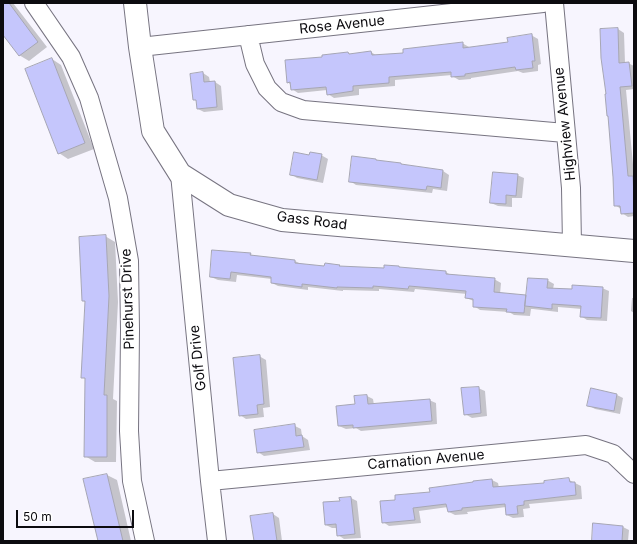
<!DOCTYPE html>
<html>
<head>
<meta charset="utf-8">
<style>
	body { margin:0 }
	#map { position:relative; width:637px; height:544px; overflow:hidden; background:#f7f5fe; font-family:Inter,sans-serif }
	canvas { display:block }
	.frame { position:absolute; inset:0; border:4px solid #0c0b0f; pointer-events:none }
	.scale { position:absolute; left:16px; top:510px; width:118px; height:18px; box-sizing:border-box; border:2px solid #0c0b0f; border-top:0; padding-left:5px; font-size:12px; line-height:14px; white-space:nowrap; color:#0c0b0f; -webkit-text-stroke:3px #fff; paint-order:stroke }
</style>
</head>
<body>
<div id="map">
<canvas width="637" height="544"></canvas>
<div class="frame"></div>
<div class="scale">50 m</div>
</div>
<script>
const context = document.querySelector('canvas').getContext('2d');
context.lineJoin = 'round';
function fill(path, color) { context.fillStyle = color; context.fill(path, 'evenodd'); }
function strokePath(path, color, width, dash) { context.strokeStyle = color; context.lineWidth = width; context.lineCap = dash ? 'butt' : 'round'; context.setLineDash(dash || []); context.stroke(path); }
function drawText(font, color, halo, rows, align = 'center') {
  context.font = font + ' Inter,sans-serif'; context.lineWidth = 4; context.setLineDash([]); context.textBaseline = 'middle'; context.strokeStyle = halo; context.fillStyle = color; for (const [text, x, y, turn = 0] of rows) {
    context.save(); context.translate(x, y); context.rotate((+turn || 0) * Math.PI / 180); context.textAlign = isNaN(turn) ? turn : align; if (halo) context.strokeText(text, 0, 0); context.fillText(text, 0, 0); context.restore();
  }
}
fill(new Path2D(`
	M3,3H13L47,47L29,61L19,55L3,34Z
	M618,29L624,33L625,63H628L634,66V89L626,90L634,175V216L628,217L622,213L621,209L615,205L607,95Z
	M531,35L538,39L541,64L538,65V71L523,73L518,71L471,78V79L459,80L452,76V75L395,80V86L359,89V95L334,98L328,94L327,90L298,93L292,89L291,85L288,82L324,57L348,53L350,54L371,52L377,56L405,53L462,43L469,47V49L509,43Z
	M52,59L61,65L94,149L68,159L59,153Z
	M203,73L209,77L210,82H215L221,86L223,110L204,112L198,109L197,101L194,99Z
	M321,155L328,159L323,183L297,178L291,174L310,156Z
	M400,164L404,166L443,171L449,175L447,191L433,189L432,193L356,185L350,181Z
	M517,175L524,178L522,198H512V207L498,206L491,203Z
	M105,236L115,242L118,302L113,399L117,401L116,462H95L85,456L86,379L82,377L86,302L83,301Z
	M250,254L254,256L295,261L301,264L325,267V265L339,266L342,267L446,272L452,276L494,279L501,283L500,294L527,297L547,280L554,284L553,289L573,290L602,288L609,291L607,321L587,320L581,316L582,309L558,307V312L533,309H531L530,316L514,315L509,312L480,310L474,306V301L466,298L467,294L415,289L414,292L379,289V291L343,290V291L308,287V290L278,286L272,283V279L237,275L236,282L218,280L211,277Z
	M632,298H634V313L631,311Z
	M259,356L266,360L270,407L263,408L264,417L246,419L240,415Z
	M478,388L485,391L487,416L472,418L465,414Z
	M592,390L617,395L623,398L620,414L595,409L588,405Z
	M367,396L373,399L374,405L429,400L436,403L437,424L361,431L356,428L346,429L339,426L356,405L355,397Z
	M295,426L301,429L302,436L308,440L310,450L264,456L258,452Z
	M107,475L117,480L131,541H99L84,480Z
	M492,480L498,483L499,488L545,484L569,480L581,486L582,499L529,504L530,508L523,509L524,517L513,518L507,515L506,507L467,512L468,514L455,515L449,512L448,507L419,511L421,523L389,526L383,522L396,501Z
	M351,498L357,501L361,538L344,539L338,535L337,528H332L326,525L341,502Z
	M273,514L279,518L282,541H255Z
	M623,527L629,530L628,541H593Z`), '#0003');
const building = new Path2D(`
	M3,3H9L38,42L19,56L3,35Z
	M618,28L619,63L629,62L632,86L620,87L628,176H633L634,197V213L621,214L620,206H614L613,177L608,116H607L605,94H606L601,58L600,29Z
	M532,34L535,61H532L533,68L516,70L515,67L465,74V76L451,77V72L389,77V83L353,86V91L327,95L326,87L291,90L290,82L287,83L285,60L322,57V55L348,52L349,54L371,51L372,55L403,53V49L463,42V48L508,42L507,38Z
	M52,58L85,143L58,154L25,69Z
	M203,72L204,82L215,81L217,107L197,109L196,100H193L190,74Z
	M294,152L309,155L310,152L322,154L317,180L290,175Z
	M352,156L376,159V160L401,163V164L443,170L441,188L427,186L426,190L349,182Z
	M493,172L518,174L516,196L506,195V204L490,203Z
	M106,235L109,296L104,395H107V457H84L85,378H81L85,301H82L79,237Z
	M212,250L251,253L250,255L295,260V263L324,266L325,263L340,265L339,266L384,268V265L399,266V267L446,271V274L495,278L494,292L526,295L524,313L506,312L507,309L473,307V299L465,298L466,291L409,286L408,289L373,286V288L337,287V288L302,284V287L271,283V277L231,272L230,279L210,277Z
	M528,278L548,279L547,288L572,289V285L603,287L601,318L580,317L581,306L552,304V309L525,306Z
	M260,355L264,404L257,405L258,414L239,416L233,358Z
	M479,387L481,413L464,415L461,388Z
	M591,388L617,394L614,411L587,406Z
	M367,395L368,404L430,399L432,421L353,428V425L338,426L336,406L355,404L354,396Z
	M295,424L296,436L302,435L304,447L257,453L254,430Z
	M107,474L123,541H98L83,479Z
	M569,478L570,482H575L576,495L524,501V505L517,506L518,514L506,515L505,504L462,508V510L448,512L446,504L413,508L415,520L382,523L380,501L395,500V495L430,492L429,488L473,482V481L492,479L493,487L544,483V481Z
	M351,497L355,534L337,536L336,524L325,525L323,502L340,501L339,498Z
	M273,513L277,541H254L250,516Z
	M593,523L623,526L622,541H592Z`);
fill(building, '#c5c6fc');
strokePath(building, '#a6a6b4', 1);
const street = new Path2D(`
	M34,3L71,57L89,98L118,198L129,261L130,330L129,431L132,481L145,541
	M554,3L571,188L572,245
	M248,35L255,64L267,88L281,102L303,110L565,133
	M140,47L543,3
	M180,174L210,481L217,541
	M210,481L586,445L613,454L634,474`);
const secondary = new Path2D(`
	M135,3L140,47L153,131L180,174L229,205L282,220L634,251`);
strokePath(street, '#777481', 20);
strokePath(secondary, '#777481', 24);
strokePath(street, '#fff', 18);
strokePath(secondary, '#fff', 22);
drawText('14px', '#0c0b0f', '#fff', [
	["Rose Avenue",342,25,-6],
	["Highview Avenue",565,124,-96],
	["Gass Road",312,221,7],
	["Pinehurst Drive",128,299,-92],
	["Golf Drive",198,358,-96],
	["Carnation Avenue",426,460,-5]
]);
</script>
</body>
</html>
